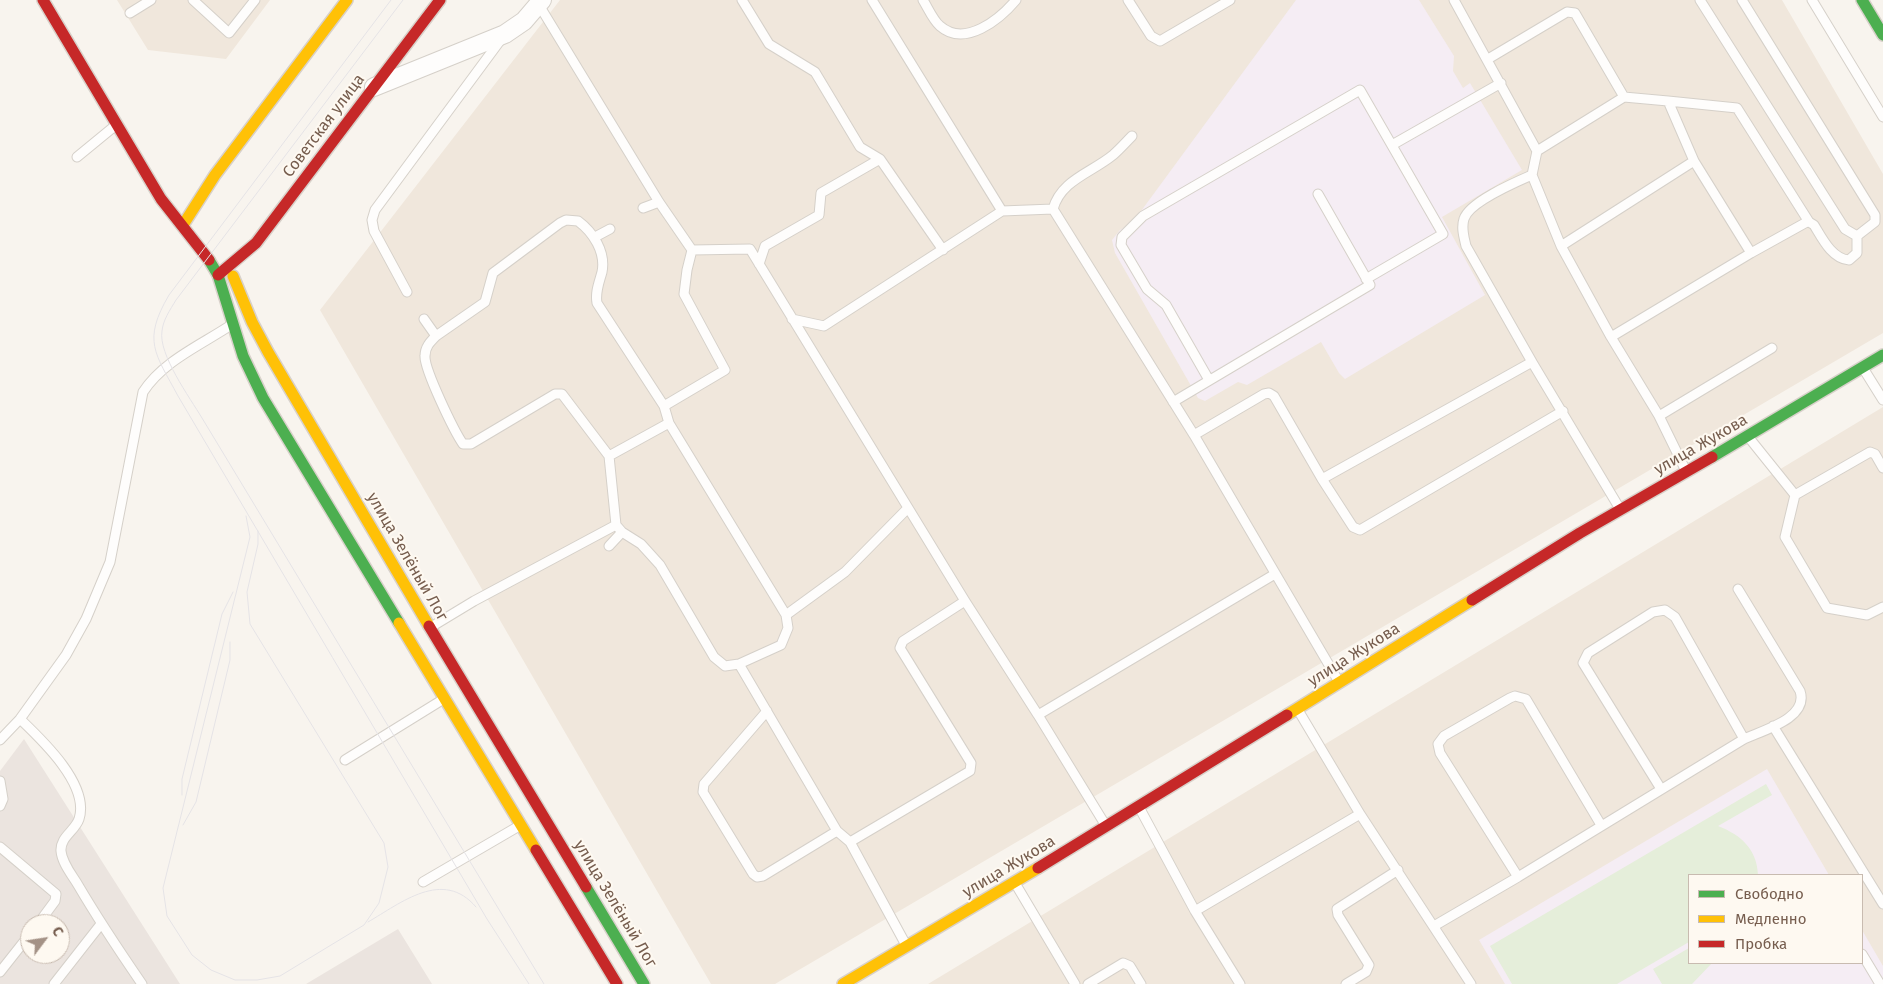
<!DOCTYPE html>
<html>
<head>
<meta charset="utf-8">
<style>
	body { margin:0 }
	#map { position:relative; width:1883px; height:984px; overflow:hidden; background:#f8f4ee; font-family:"Fira Sans",sans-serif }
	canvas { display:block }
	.legend { position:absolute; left:1688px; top:874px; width:175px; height:90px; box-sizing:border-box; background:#fef9f1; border:1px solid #c8bbb0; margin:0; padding:6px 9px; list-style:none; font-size:15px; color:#765d4e }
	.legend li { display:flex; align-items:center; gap:10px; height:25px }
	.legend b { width:25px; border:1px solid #c8bbb0 }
	.north { position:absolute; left:20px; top:914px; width:50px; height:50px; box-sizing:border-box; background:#fef9f1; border:1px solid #c8bbb0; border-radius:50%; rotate:59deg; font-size:14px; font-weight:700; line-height:20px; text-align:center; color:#765d4e }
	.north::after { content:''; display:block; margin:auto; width:18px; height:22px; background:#a49286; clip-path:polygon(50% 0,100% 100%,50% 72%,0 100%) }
</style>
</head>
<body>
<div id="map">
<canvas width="1883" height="984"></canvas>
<ul class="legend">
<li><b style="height:6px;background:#4caf50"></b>Свободно</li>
<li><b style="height:6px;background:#ffc107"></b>Медленно</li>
<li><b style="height:6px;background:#c62828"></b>Пробка</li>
</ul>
<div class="north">С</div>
</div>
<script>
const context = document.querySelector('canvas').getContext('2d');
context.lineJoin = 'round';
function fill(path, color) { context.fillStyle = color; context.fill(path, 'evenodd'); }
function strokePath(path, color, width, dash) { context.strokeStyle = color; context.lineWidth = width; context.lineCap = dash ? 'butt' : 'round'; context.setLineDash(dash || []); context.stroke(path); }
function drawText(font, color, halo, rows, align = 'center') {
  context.font = font + ' "Fira Sans",sans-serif'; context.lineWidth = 4; context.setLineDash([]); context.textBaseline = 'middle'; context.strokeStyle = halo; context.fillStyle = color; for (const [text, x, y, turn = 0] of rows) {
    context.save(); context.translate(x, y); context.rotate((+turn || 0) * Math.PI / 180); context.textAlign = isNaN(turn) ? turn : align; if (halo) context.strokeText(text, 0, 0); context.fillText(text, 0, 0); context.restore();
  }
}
fill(new Path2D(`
	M117,0H270L226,59L148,50Z
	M560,0H1782L1883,174V333L775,984H711L320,310Z
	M1883,407V984H928ZM1689,875H1862V963H1689Z`), '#f0e7dc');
fill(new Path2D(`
	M24,739L180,984H0V771ZM30,924H60V954H30Z
	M398,929L432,984H306Z`), '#ebe4df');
fill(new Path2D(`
	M1296,0H1419L1454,56L1453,71L1463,88L1470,83L1522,170L1442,217L1485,295L1345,379L1339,373L1321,342L1247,385L1238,382L1205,401L1198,398L1115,253L1112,240L1120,230L1133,222Z
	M1767,769L1829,875H1689V963H1862V930L1883,966V984H1505L1479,940Z`), '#f5edf4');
fill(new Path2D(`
	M1766,784L1772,795L1718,826C1741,835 1757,849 1758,875H1689V942L1617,984H1512L1490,946Z
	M1689,948V963H1712L1692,984H1662L1653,969Z`), '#e5eeda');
const lane = new Path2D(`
	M193,0L229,33L255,0
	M742,0L769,44L815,72L860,147L880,159L943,250
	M872,0L1002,211L1053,209L1194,435
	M923,0C928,8 933,20 940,26C965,48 1000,19 1016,0
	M1128,0L1151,36L1160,41L1230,0
	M1454,0L1537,151
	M1700,0L1845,229L1857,236
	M1742,0L1875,215V222L1857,236
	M1812,0L1883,117
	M539,5L659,202L692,250L750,249L965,601L1038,715
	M130,13L151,0
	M1488,59L1567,12L1575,13L1624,97L1668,101L1694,161L1751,253
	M1668,101L1737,108L1809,222
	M1392,145L1501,83
	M77,157L116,125
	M1532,175L1537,151L1624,97
	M643,208L659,202
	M1053,209C1061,180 1091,173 1113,155C1120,149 1126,142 1132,136
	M595,237L610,229
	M1561,246L1694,161
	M759,264L765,246L819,215L821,193L880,159
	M407,292L374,231L372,220L375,210L502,38
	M424,319L436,336C430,342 425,347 425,356C424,369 454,431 463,444H471L555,394H562L609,456L616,525L474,601L431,627
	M792,319L824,326L1002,211
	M436,336L485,302L493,273L560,223L566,220L578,221C593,232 606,252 602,272C599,283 595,292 597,303L664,406
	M1611,337L1751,253L1805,223L1809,222L1814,225C1822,238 1832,259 1849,260L1857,253V236
	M1532,362L1322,479L1353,527L1360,530L1563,411
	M1863,368L1883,400
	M1209,380L1166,305L1147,289L1121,245L1122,237L1143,216L1360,90L1443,234L1366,279
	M1173,402L1370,285L1318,194
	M1659,416L1772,348
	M669,423L664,406L725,370L684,294L687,270L692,250
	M1750,439L1795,495
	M609,456L669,423L786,615L788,628L781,645L739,664
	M1883,468L1875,454L1870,452L1795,495L1785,537L1827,608L1867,615L1883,607
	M1322,479L1274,396L1269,393L1264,394L1194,435L1339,682
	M1620,509L1532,362L1466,246C1464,237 1461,228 1464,219C1469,202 1516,182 1532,175L1561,246L1611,337L1659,416L1686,471
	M616,525L622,532L641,544L660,565L714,657L725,666L739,664L837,831L850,842
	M609,546L622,532
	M786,615L845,572L908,508
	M767,711L704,784L703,792L753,874L757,877L763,876L837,831
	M1773,726L1883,904
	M0,740L20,719
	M345,760L442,700
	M0,781L3,799L0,806
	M1661,789L1583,663L1588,653L1653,612L1665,610L1675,617L1744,739
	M1139,807L1195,911L1240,984
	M1360,814L1471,984
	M1106,826L1038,715L1275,574
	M0,847L56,894L55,901L38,924
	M1518,877L1744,739C1764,730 1809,718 1800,691L1738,589
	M423,882L519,826
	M1015,883L1075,984
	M1195,911L1360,814L1298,710
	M1434,926L1518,877L1440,753L1438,744L1444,736L1510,698L1515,696L1526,699L1601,825
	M906,945L850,842L970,771L971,763L900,648L903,641L965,601
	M1862,954L1880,984
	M0,972L30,934
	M54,984L101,924
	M142,984C120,952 98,919 78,885C72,875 62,863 61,851C60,837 75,831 79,819C90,785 42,740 20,719L66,655L86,619L110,562L143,392C163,361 201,345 231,325
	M1088,984L1123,963L1130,966L1141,984
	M1346,984L1366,972L1369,965L1338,915L1337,909L1398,870`);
const street = new Path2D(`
	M374,87L505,34L524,21L542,0`);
const fast = new Path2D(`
	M1862,0L1883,35
	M209,260L218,275L243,356L263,398L399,623
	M1712,457L1883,355
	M586,887L644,984`);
const slow = new Path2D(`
	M183,225L215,175L347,0
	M233,276L252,322L268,352L429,626
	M399,623L536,850
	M1287,715L1472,600
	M843,984L1038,868`);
const jam = new Path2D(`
	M43,0L161,199L209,260
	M218,275L256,243L440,0
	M1472,600L1580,533L1712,457
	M429,626L586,887
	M536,850L617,984
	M1038,868L1287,715`);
strokePath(lane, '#d5d0c9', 11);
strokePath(street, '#d5d0c9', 20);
strokePath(fast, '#d8d1ca', 14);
strokePath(slow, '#d8d1ca', 14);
strokePath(jam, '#d8d1ca', 14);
strokePath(lane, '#fefdfc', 9);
strokePath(street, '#fefdfc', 18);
strokePath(fast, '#4caf50', 11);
strokePath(slow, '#ffc107', 11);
strokePath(jam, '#c62828', 11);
strokePath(new Path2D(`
	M391,0L169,295C142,341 155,353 178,396L487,919L529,984
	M403,0L176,300C170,310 163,320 162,331C158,354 190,398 202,418L544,984
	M246,516L250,537L163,888L167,916L192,955L211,970L235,980H257L280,976L364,925L379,903L388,867L384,843L250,624L247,592L258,544V531
	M182,795V779L222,614L233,592
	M183,825L196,802L230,660V642
	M368,922C401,903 443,868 476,907`), '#e5e3e6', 1);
drawText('16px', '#765d4e', '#fef9f1', [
	["Советская улица",324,126,-53],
	["улица Жукова",1701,445,-30],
	["улица Зелёный Лог",407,557,60],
	["улица Жукова",1354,655,-32],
	["улица Жукова",1009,867,-31],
	["улица Зелёный Лог",615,904,59]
]);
</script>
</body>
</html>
